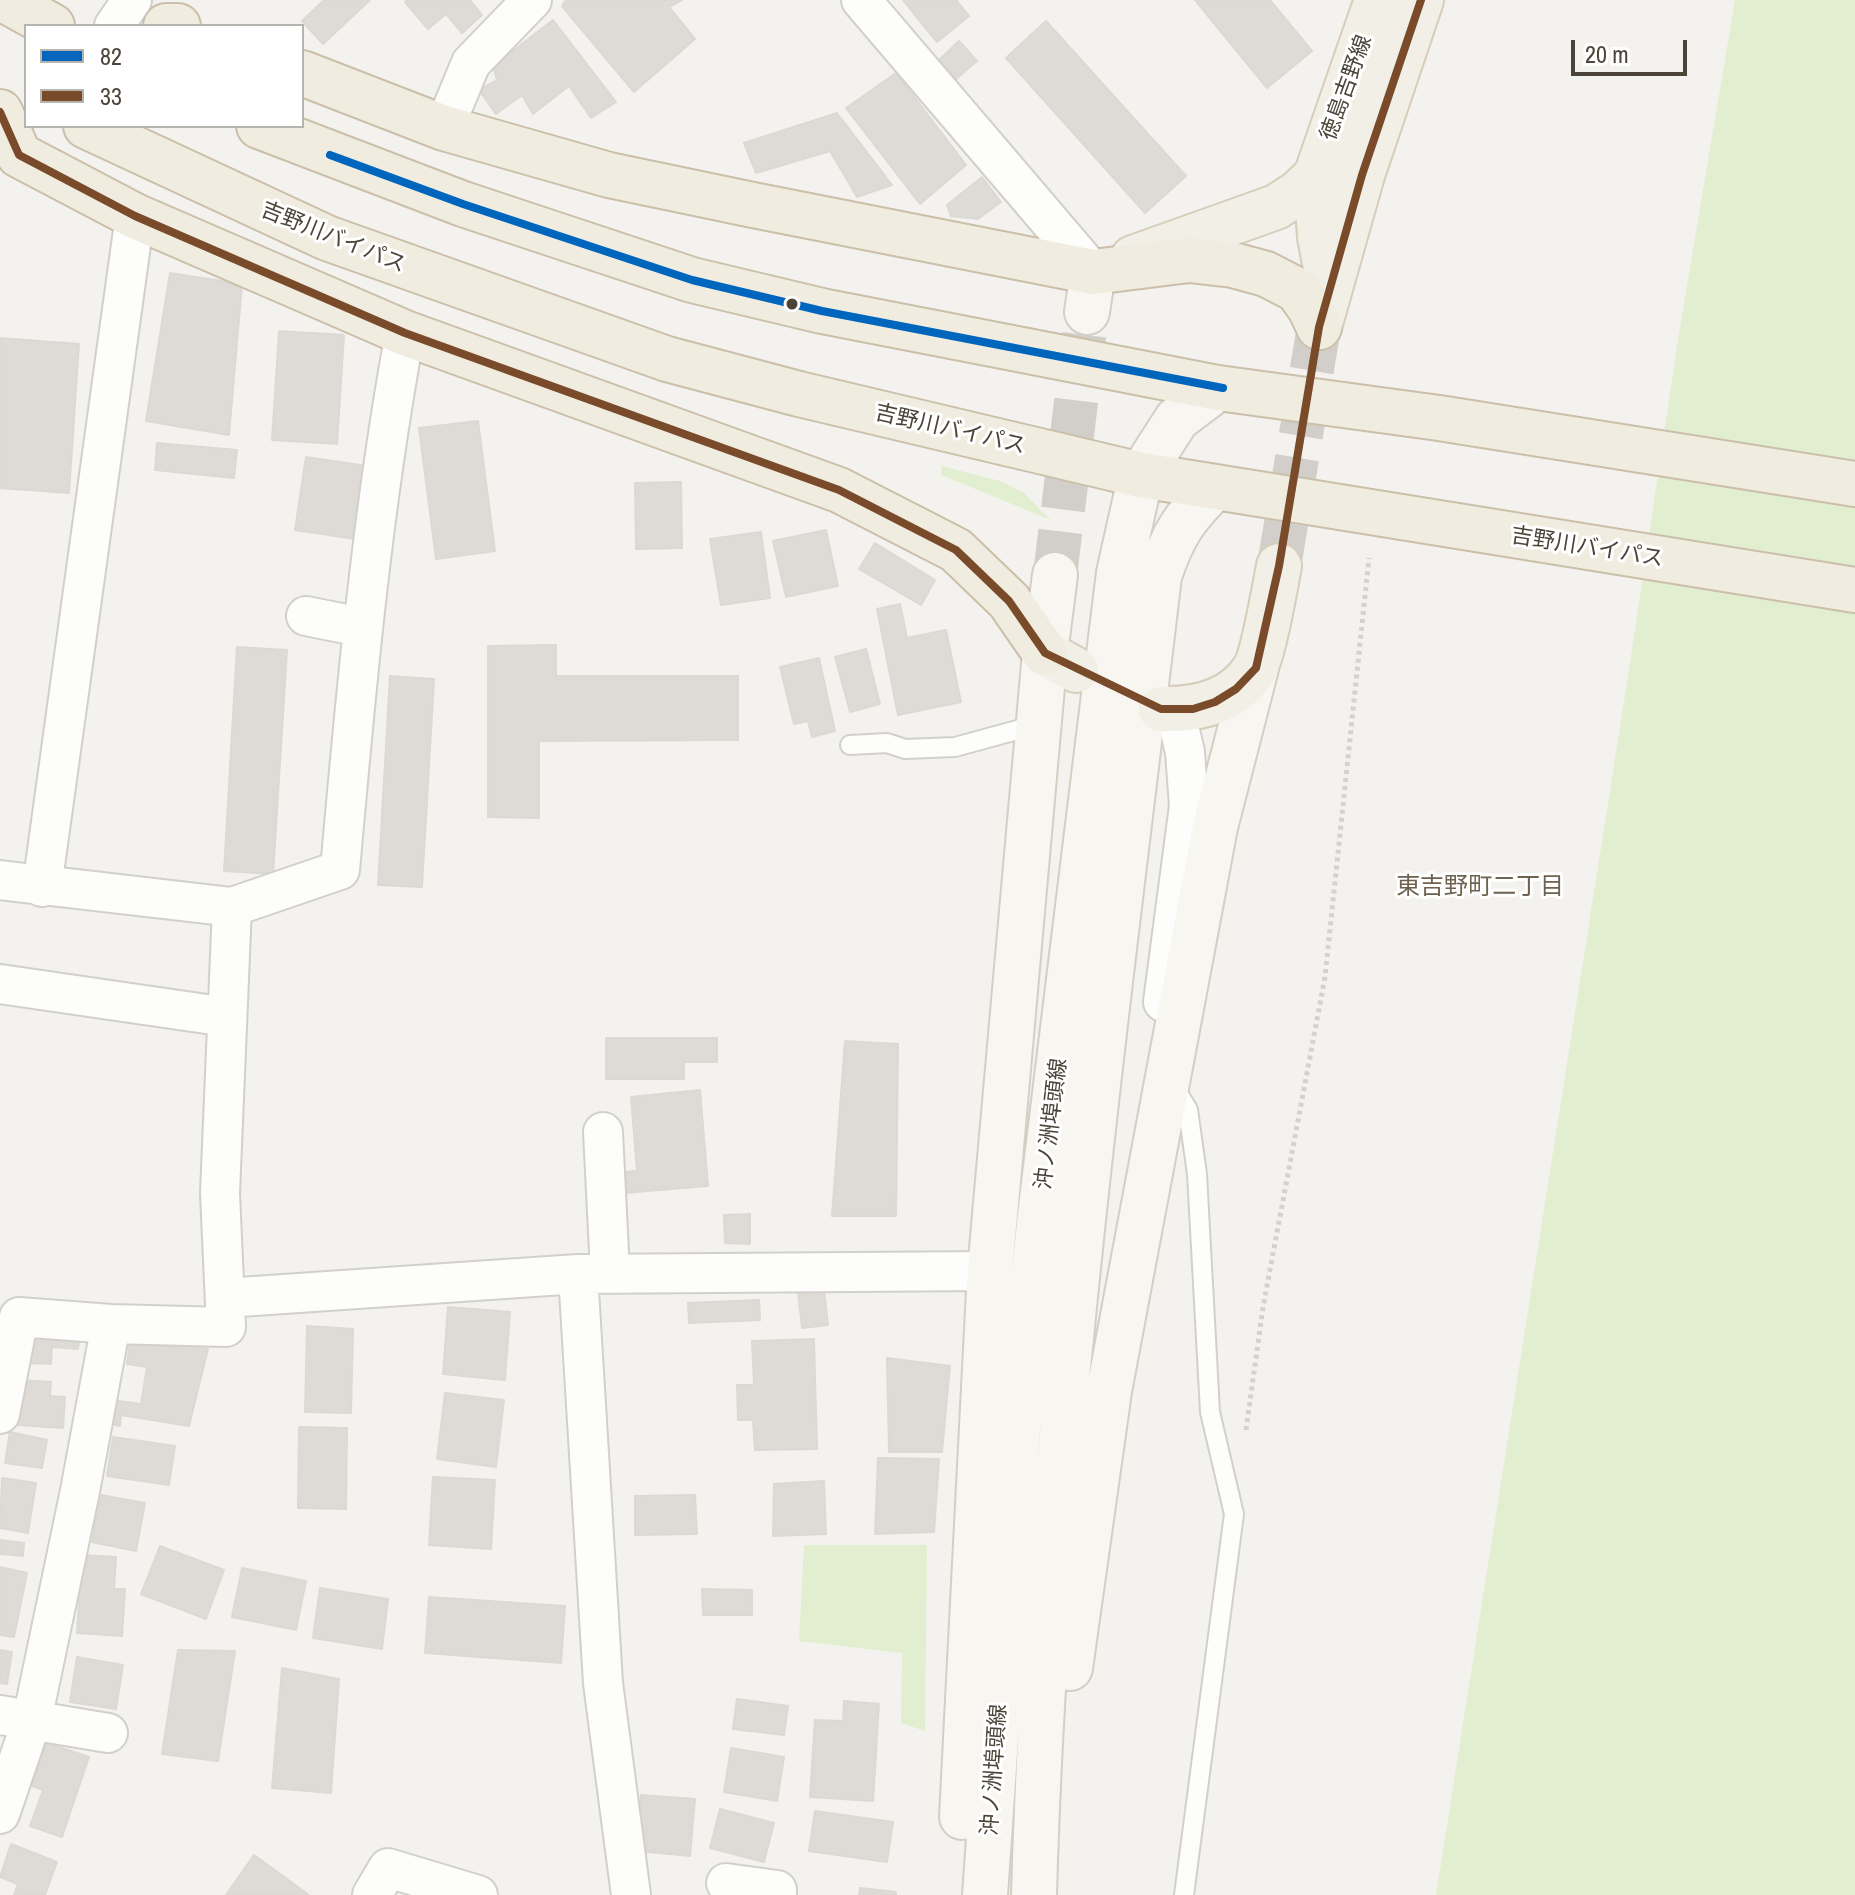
<!DOCTYPE html>
<html>
<head>
<meta charset="utf-8">
<style>
	body { margin:0 }
	#map { position:relative; width:1855px; height:1895px; overflow:hidden; background:#f4f2ee; font-family:"Archivo Narrow",sans-serif }
	canvas { display:block }
	.legend { position:absolute; left:24px; top:24px; width:280px; height:104px; box-sizing:border-box; background:#fff; border:2px solid #b7b4b0; margin:0; padding:10px 14px; list-style:none; font-size:24px; color:#4b4439 }
	.legend li { display:flex; align-items:center; gap:16px; height:40px }
	.legend b { width:40px; border:2px solid #b7b4b0 }
	.scale { position:absolute; left:1571px; top:40px; width:116px; height:36px; box-sizing:border-box; border:4px solid #4b4439; border-top:0; padding-left:10px; font-size:24px; line-height:28px; white-space:nowrap; color:#4b4439; -webkit-text-stroke:6px #fff; paint-order:stroke }
</style>
</head>
<body>
<div id="map">
<canvas width="1855" height="1895"></canvas>
<ul class="legend">
<li><b style="height:10px;background:#0065bd"></b>82</li>
<li><b style="height:10px;background:#7a4b2a"></b>33</li>
</ul>
<div class="scale">20 m</div>
</div>
<script>
const context = document.querySelector('canvas').getContext('2d');
context.lineJoin = 'round';
function fill(path, color) { context.fillStyle = color; context.fill(path, 'evenodd'); }
function strokePath(path, color, width, dash) { context.strokeStyle = color; context.lineWidth = width; context.lineCap = dash ? 'butt' : 'round'; context.setLineDash(dash || []); context.stroke(path); }
function drawText(font, color, halo, rows, align = 'center') {
  context.font = font + ' "Archivo Narrow","Noto Sans JP",sans-serif'; context.lineWidth = 6; context.setLineDash([]); context.textBaseline = 'middle'; context.strokeStyle = halo; context.fillStyle = color; for (const [text, x, y, turn = 0] of rows) {
    context.save(); context.translate(x, y); context.rotate((+turn || 0) * Math.PI / 180); context.textAlign = isNaN(turn) ? turn : align; if (halo) context.strokeText(text, 0, 0); context.fillText(text, 0, 0); context.restore();
  }
}
fill(new Path2D(`
	M1735,0H1855V1895H1436L1629,670L1677,346Z
	M942,466L1000,481L1024,493L1051,520L941,475Z
	M804,1545H927L925,1731L901,1723L902,1653L799,1641Z`), '#e1eecf');
const building = new Path2D(`
	M324,0H370L323,44L302,21Z
	M407,0H470L482,15L462,33L446,14L428,29L405,2Z
	M566,0H682L669,7L695,39L634,92L562,6Z
	M903,0H956L969,16L937,42Z
	M1195,0H1270L1312,51L1267,88Z
	M553,20L616,102L591,118L569,86L533,114L522,95L496,114L479,90L497,80L493,66Z
	M1046,21L1186,176L1145,213L1006,58Z
	M959,41L977,61L956,79L939,60Z
	M896,73L966,165L920,204L846,108Z
	M837,113L892,185L857,197L830,151L756,173L744,143Z
	M982,177L1001,202L978,219L951,216L947,205Z
	M170,273L242,284L229,435L146,421Z
	M279,331L344,335L337,444L272,440Z
	M0,338L79,344L69,493L0,488Z
	M478,421L495,551L436,559L419,428Z
	M157,443L237,450L234,478L155,470Z
	M306,457L367,466L355,539L295,530Z
	M681,482L682,548L636,549L635,483Z
	M826,530L838,586L786,597L773,541Z
	M761,532L770,598L721,605L710,539Z
	M875,543L935,580L921,605L859,569Z
	M900,604L907,638L946,630L961,702L898,715L877,609Z
	M556,645V676H738V740L539,741V818L488,817V646Z
	M237,647L287,650L273,874L224,871Z
	M866,649L880,704L850,712L835,657Z
	M819,658L835,731L812,737L808,721L794,724L780,667Z
	M390,676L434,679L422,887L378,885Z
	M606,1038H717V1062H684V1079H606Z
	M845,1041L898,1044L896,1216H832Z
	M700,1090L708,1186L624,1193L622,1172L637,1171L631,1097Z
	M750,1214V1244L725,1243L724,1215Z
	M824,1289L828,1325L802,1328L798,1292Z
	M759,1300L760,1320L689,1323L688,1303Z
	M448,1307L510,1312L505,1380L443,1374Z
	M307,1326L353,1329L351,1413L305,1412Z
	M29,1328L80,1332L78,1349L52,1347L51,1364L26,1363Z
	M131,1336L208,1349L189,1426L121,1415L120,1426L108,1423L112,1400L141,1404L147,1367L127,1364Z
	M814,1339L817,1449L755,1450L753,1420H738L737,1385H754L752,1341Z
	M887,1358L950,1366L942,1452H889Z
	M21,1380L51,1382L50,1396L65,1397L63,1428L18,1425Z
	M445,1393L504,1400L496,1467L437,1459Z
	M299,1427L347,1428L346,1509L298,1508Z
	M10,1432L47,1440L42,1468L5,1463Z
	M113,1437L175,1446L169,1485L107,1476Z
	M878,1458L939,1459L934,1532L875,1534Z
	M433,1477L495,1480L491,1549L429,1545Z
	M2,1478L36,1483L28,1533L0,1528Z
	M824,1481L826,1534L773,1536L774,1484Z
	M101,1495L145,1503L136,1551L92,1542Z
	M695,1495L697,1534L635,1535V1496Z
	M0,1540L24,1543L23,1556L0,1554Z
	M160,1546L224,1570L206,1619L141,1594Z
	M82,1555L116,1557L114,1589H125L122,1636L77,1633Z
	M0,1567L27,1573L14,1637L0,1635Z
	M242,1568L306,1581L296,1630L232,1617Z
	M320,1588L388,1599L382,1649L313,1638Z
	M702,1589L752,1590V1615H703Z
	M429,1597L565,1606L561,1663L425,1653Z
	M0,1650L12,1652L7,1684L0,1683Z
	M178,1650L235,1651L218,1761L162,1754Z
	M77,1657L123,1665L116,1709L70,1702Z
	M282,1668L339,1679L331,1793L272,1788Z
	M737,1699L788,1706L784,1735L733,1729Z
	M844,1701L879,1704L873,1801L810,1797L815,1720L843,1721Z
	M47,1743L89,1757L62,1837L30,1826L43,1790L32,1786Z
	M731,1748L784,1757L777,1801L724,1792Z
	M641,1795L695,1799L690,1856L637,1851Z
	M720,1809L774,1823L764,1862L710,1848Z
	M815,1811L893,1822L887,1862L809,1851Z
	M11,1844L57,1862L45,1895H14L18,1884L0,1877Z
	M254,1855L309,1895H226Z
	M860,1888L896,1892V1895H859Z`);
fill(building, '#dedbd6');
strokePath(building, '#dcd9d4', 2);
strokePath(new Path2D(`
	M1055,575L1087,312`), '#d2cfca', 44, [44, 22]);
strokePath(new Path2D(`
	M1279,566L1319,327`), '#d2cfca', 44, [44, 22]);
const service = new Path2D(`
	M850,745L887,743L905,749L955,747L1039,724
	M1173,1085L1188,1110L1197,1174L1210,1412L1234,1514L1184,1895`);
const minor = new Path2D(`
	M861,0L1093,272
	M114,26L132,0
	M444,128L471,63L532,0
	M306,616L361,627
	M0,880L232,907
	M42,887L135,216
	M0,984L227,1017
	M1163,1002L1189,806L1185,752L1175,710
	M603,1132L610,1272
	M578,1274L990,1271
	M225,1298L578,1274L603,1683L631,1895
	M0,1414L19,1317L111,1324
	M0,1715L108,1733
	M0,1814L32,1720L80,1491L111,1324L226,1327L220,1193L232,907L340,870C356,690 372,511 405,333
	M726,1883L777,1890V1895
	M372,1895L388,1868L478,1895`);
const secondary = new Path2D(`
	M1087,312L1093,272
	M1070,1668L1109,1391L1215,827L1256,668
	M962,1817L990,1271L1045,653L1055,575
	M985,1895L1017,1440L1039,1224L1119,573L1141,475L1177,419L1218,388
	M1034,1895C1046,1453 1107,1014 1159,576C1173,534 1184,518 1215,487`);
const primary = new Path2D(`
	M1133,258L1276,207L1298,193L1316,176
	M1327,274L1320,237L1316,176L1377,0
	M1319,327L1362,175L1421,0
	M1045,653L1076,670
	M1161,709C1197,710 1233,702 1254,670C1263,656 1275,587 1279,566`);
const trunk = new Path2D(`
	M5,0L52,26
	M166,26H178
	M302,73L444,128L609,175L753,205L1093,272L1189,260L1233,265L1266,274L1297,290L1310,308L1319,327
	M0,112L19,155L135,216L405,333L839,490L956,550L1009,601L1045,653
	M86,126L327,238L667,359L799,394L1141,475L1855,590
	M259,126L463,204L692,280L822,311L1218,388L1439,418L1855,484`);
strokePath(service, '#d2d0cb', 22);
strokePath(minor, '#d2d0cb', 42);
strokePath(secondary, '#d3cfc5', 48);
strokePath(primary, '#d6cebb', 48);
strokePath(trunk, '#ccbfa9', 48);
strokePath(new Path2D(`
	M1246,1430L1263,1307L1325,977L1369,558`), '#d3d2cc', 5, [4, 4]);
strokePath(service, '#fdfdfc', 18);
strokePath(minor, '#fdfdfc', 38);
strokePath(secondary, '#f7f6f1', 44);
strokePath(primary, '#f2efe6', 44);
strokePath(trunk, '#f0ece0', 44);
strokePath(new Path2D(`
	M330,155L463,204L692,280L822,311L1223,388`), '#0065bd', 8);
strokePath(new Path2D(`
	M0,112L19,155L135,216L405,333L839,490L956,550L1009,601L1045,653L1161,709H1193L1215,702L1236,689L1256,668L1279,566L1319,327L1362,175L1421,0`), '#7a4b2a', 8);
for (const [x, y, r, color] of [
	[792,304,7,"#4b4439"]
]) { const dot = new Path2D(); dot.arc(x, y, r, 0, 2 * Math.PI); context.fillStyle = color; context.fill(dot); strokePath(dot, '#fff', 3); }
drawText('22px', '#4b4439', '#fff', [
	["徳島吉野線",1347,88,-70],
	["吉野川バイパス",333,238,22],
	["吉野川バイパス",950,430,13],
	["吉野川バイパス",1587,548,9],
	["沖ノ洲埠頭線",1052,1124,-83],
	["沖ノ洲埠頭線",995,1770,-86]
]);
drawText('24px', '#6e6250', '#fff', [
	["東吉野町二丁目",1480,888]
]);
</script>
</body>
</html>
